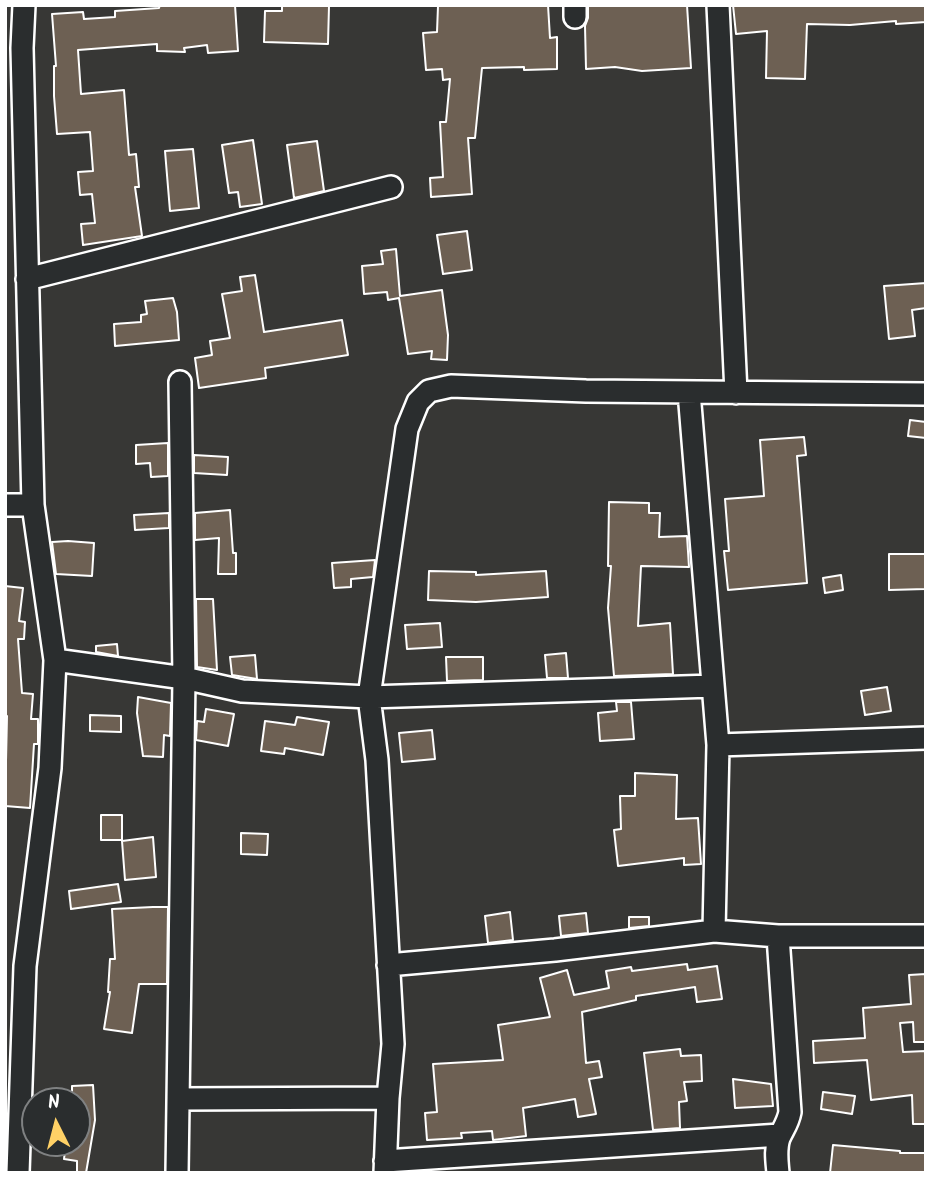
<!DOCTYPE html>
<html>
<head>
<meta charset="utf-8">
<style>
	body { margin:0 }
	#map { position:relative; width:931px; height:1178px; overflow:hidden; background:#373735; font-family:Kalam,sans-serif }
	canvas { display:block }
	.frame { position:absolute; inset:0; border:7px solid #fff; pointer-events:none }
	.north { position:absolute; left:21px; top:1087px; width:70px; height:70px; box-sizing:border-box; background:#2a2d2e; border:2px solid #7f8182; border-radius:50%; rotate:354deg; font-size:19px; font-weight:700; line-height:28px; text-align:center; color:#fff }
	.north::after { content:''; display:block; margin:auto; width:24px; height:32px; background:#ffd166; clip-path:polygon(50% 0,100% 100%,50% 72%,0 100%) }
</style>
</head>
<body>
<div id="map">
<canvas width="931" height="1178"></canvas>
<div class="frame"></div>
<div class="north">N</div>
</div>
<script>
const context = document.querySelector('canvas').getContext('2d');
context.lineJoin = 'round';
function fill(path, color) { context.fillStyle = color; context.fill(path, 'evenodd'); }
function strokePath(path, color, width, dash) { context.strokeStyle = color; context.lineWidth = width; context.lineCap = dash ? 'butt' : 'round'; context.setLineDash(dash || []); context.stroke(path); }
const building = new Path2D(`
	M160,5H235L238,51L208,53L207,45L184,48L185,52L157,51V44L78,50L81,94L124,90L129,155L136,154L139,187H135L142,236L83,245L81,224L95,223L92,194L80,195L78,172L93,171L90,132L57,134L54,96V66H56L52,14L83,12L84,19L115,17V11L159,8Z
	M282,5L329,6L328,44L264,42L265,11H282Z
	M548,5L550,38L557,37V69L524,70V67L482,68L475,138H468L472,194L431,197L430,178L443,177L440,122H446L450,79L443,80L442,69L426,70L423,33L437,32L438,6Z
	M588,5H687L691,68L642,71L615,67L586,69L585,26L588,18Z
	M733,5H926V22L896,24V21L850,25L807,24L805,79L766,78L767,31L736,34Z
	M253,140L262,204L240,207L238,192L229,193L222,145Z
	M317,141L324,191L294,198L287,145Z
	M193,149L199,208L170,211L165,151Z
	M467,231L472,270L443,274L437,235Z
	M396,249L400,296L442,290L448,335L447,360L431,359L432,351L408,354L399,298L388,300L387,292L364,294L362,266L383,264L381,251Z
	M255,275L264,332L342,320L348,355L265,368L266,378L199,388L195,358L212,355L210,341L230,338L222,294L242,291L240,277Z
	M926,283V308L912,310L915,336L889,339L884,286Z
	M173,298L177,312L179,340L115,346L114,324L141,322V315L147,314L145,301Z
	M910,420L926,422V438L908,436Z
	M804,437L806,455L797,456L807,583L728,590L724,551H729L725,499L764,496L760,440Z
	M168,443V476L151,477L150,463L136,464V445Z
	M194,455L228,457L227,475L194,473Z
	M609,502L649,503V513H660L659,537L687,536L689,567L641,566L638,626L670,623L673,674L614,676L608,608L611,566H608Z
	M230,510L233,553H236V574H218L219,538L195,540V513Z
	M169,513V528L135,530L134,515Z
	M68,541L94,543L92,576L56,574L52,542Z
	M889,554H926V589L889,590Z
	M375,560L373,577L351,579V587L334,588L332,563Z
	M429,571L476,572V575L546,571L548,597L476,602L428,600Z
	M841,575L843,590L825,593L823,578Z
	M5,586L23,588L19,621L25,622L24,639H18L22,693L33,694L31,719H38V744H34L30,808L5,806L7,716H5Z
	M196,599H213L217,670L197,667Z
	M440,623L442,647L407,649L405,625Z
	M117,644L118,656L96,652V646Z
	M566,653L568,678H547L545,655Z
	M255,655L257,679L232,675L230,657Z
	M446,657H483V680L447,681Z
	M887,687L891,711L865,715L861,691Z
	M138,697L171,703L170,736L164,735L163,757L143,756L137,713Z
	M616,702H631L634,739L600,741L598,713L617,711Z
	M206,709L234,714L228,746L196,740L197,721L204,722Z
	M90,715L121,716V732L90,731Z
	M297,717L329,722L323,755L285,748L284,754L261,751L265,721L295,725Z
	M432,730L435,759L402,762L399,733Z
	M635,773L677,775L676,819L698,818L701,864L684,865V858L618,866L614,830L621,829L620,796H635Z
	M101,815H122V840H101Z
	M241,833L268,834L267,855L241,854Z
	M153,837L156,877L125,880L122,841Z
	M118,884L121,902L71,909L69,891Z
	M153,907H168L167,984H139L132,1033L104,1029L110,992H108L110,959H115L112,909Z
	M510,912L513,940L488,943L485,916Z
	M586,913L588,933L561,936L559,916Z
	M629,917H649V926L629,928Z
	M687,964L688,970L717,966L722,999L697,1002L695,987L636,996V1000L582,1012L586,1063L599,1061L602,1077L589,1079L596,1114L578,1117L575,1099L523,1108L526,1136L493,1140L492,1131L461,1133L462,1138L427,1140L425,1113L437,1112L433,1064L503,1060L498,1025L550,1017L540,978L567,970L574,995L609,988L606,971L631,967L632,971Z
	M926,974V1042H914L913,1022L900,1023L903,1052L926,1051V1124H913L912,1095L871,1100L867,1060L814,1063L813,1041L865,1038L863,1008L911,1004L909,975Z
	M680,1049L681,1056L701,1055L702,1081L684,1082L687,1101L679,1102L680,1128L653,1130L644,1053Z
	M733,1079L771,1084L773,1106L735,1108Z
	M93,1085L95,1120L86,1173H77V1161L64,1159L66,1143H77V1101H72V1086Z
	M823,1092L855,1096L852,1114L821,1109Z
	M833,1145L900,1151V1153H926V1173H830Z`);
fill(building, '#6d6053');
strokePath(building, '#fff', 2);
const minor = new Path2D(`
	M575,5V17
	M718,5L736,393
	M27,279L391,187
	M689,392L718,745L714,931
	M5,505H33
	M55,660L184,678L242,691L369,697L713,686
	M718,745L926,738
	M778,936L790,1112C788,1123 783,1129 779,1138C775,1150 777,1161 778,1173
	M388,965L555,950L714,931L778,936H926
	M179,1099L388,1098
	M385,1161L780,1135
	M18,1173L25,966L50,768L55,660L33,505L22,48L24,5
	M177,1173L184,678L180,382
	M385,1173L388,1098L393,1044L377,760L369,697L407,429L418,402L429,391L451,386L586,391L926,394`);
strokePath(minor, '#fff', 26);
strokePath(minor, '#2a2d2e', 21);
</script>
</body>
</html>
